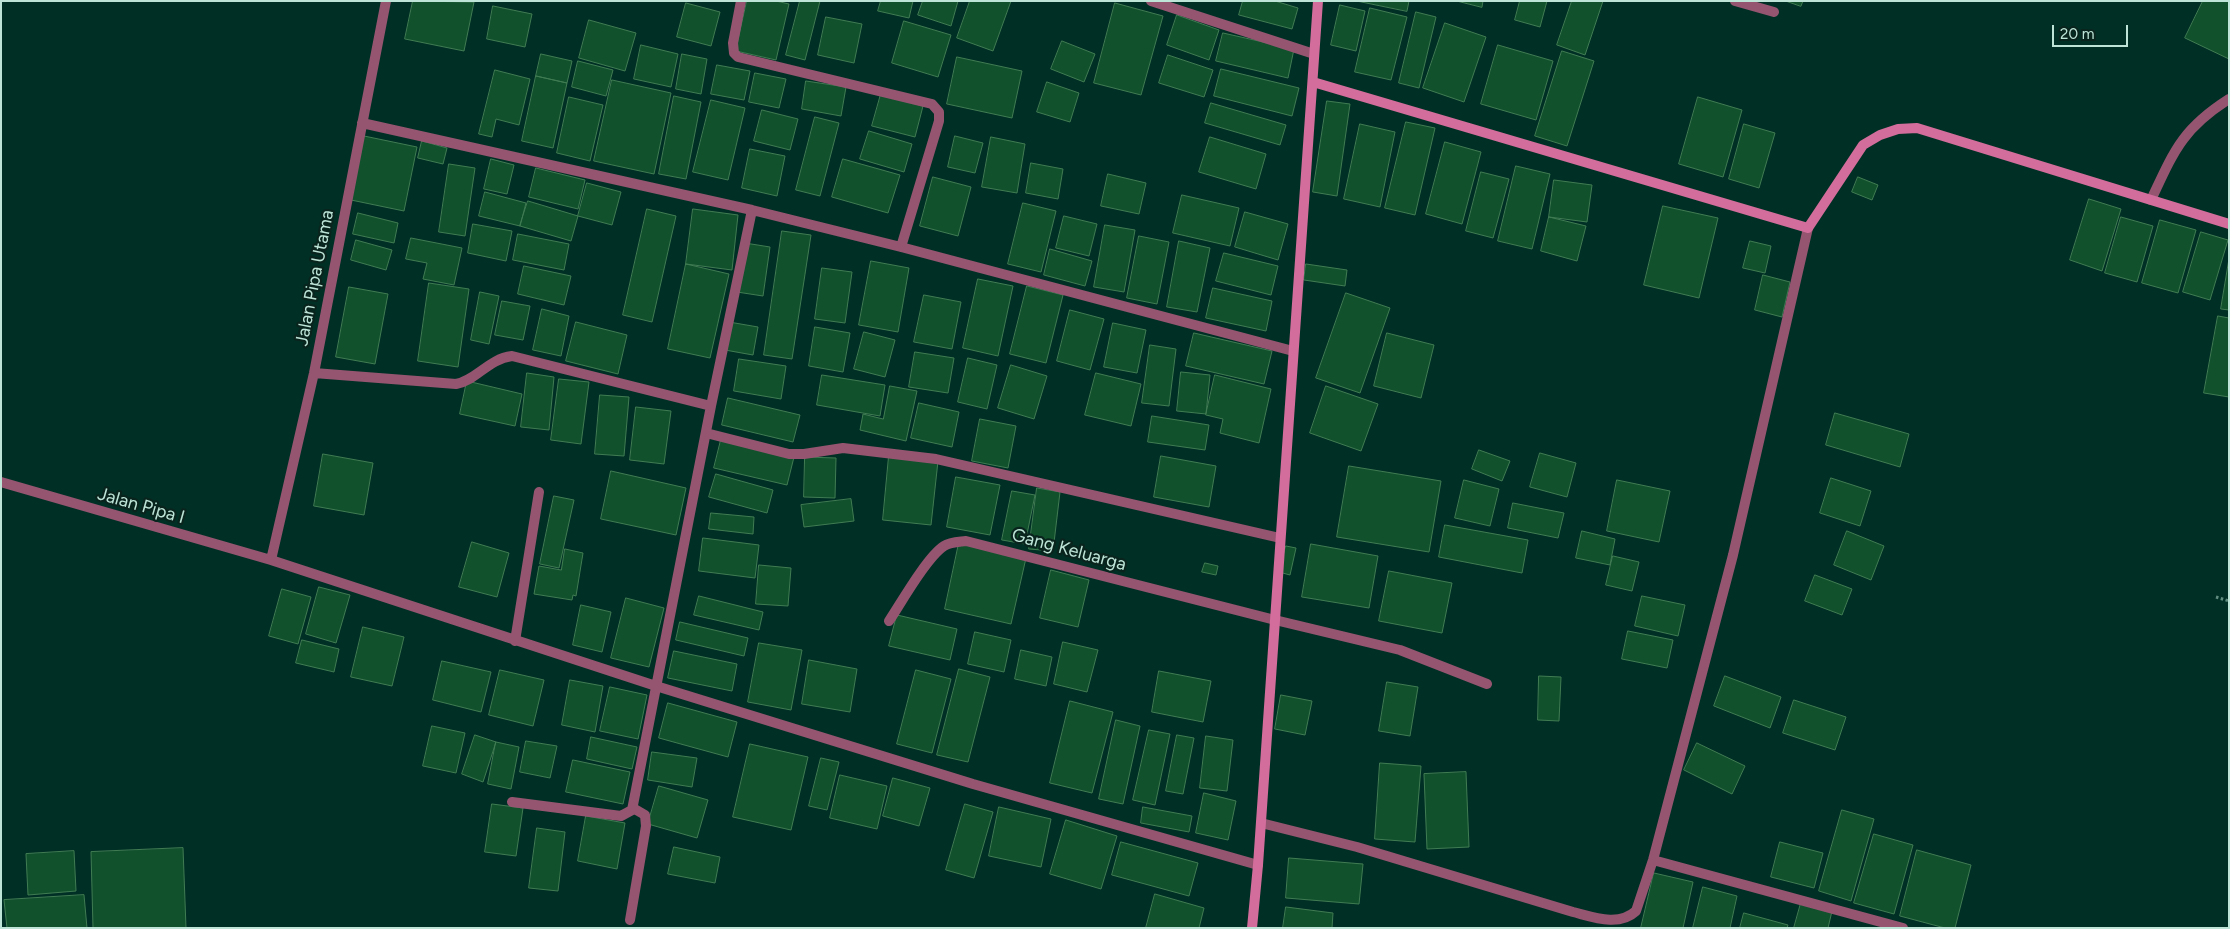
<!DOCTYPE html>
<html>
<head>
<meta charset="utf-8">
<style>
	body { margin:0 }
	#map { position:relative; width:2230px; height:929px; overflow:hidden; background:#003025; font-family:Figtree,sans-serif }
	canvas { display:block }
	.frame { position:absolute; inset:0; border:2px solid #bde4d7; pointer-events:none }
	.scale { position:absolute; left:2052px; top:25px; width:76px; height:22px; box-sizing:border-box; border:2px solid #bde4d7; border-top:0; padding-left:6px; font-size:15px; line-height:18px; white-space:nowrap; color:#bde4d7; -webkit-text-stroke:4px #09241d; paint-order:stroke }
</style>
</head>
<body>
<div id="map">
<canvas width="2230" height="929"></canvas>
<div class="frame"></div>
<div class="scale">20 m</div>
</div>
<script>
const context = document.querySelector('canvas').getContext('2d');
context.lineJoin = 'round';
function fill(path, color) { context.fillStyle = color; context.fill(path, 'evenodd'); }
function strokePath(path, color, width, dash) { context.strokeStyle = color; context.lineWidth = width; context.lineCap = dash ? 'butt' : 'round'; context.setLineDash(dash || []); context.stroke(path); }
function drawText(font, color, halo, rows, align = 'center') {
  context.font = font + ' Figtree,sans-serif'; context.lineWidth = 4.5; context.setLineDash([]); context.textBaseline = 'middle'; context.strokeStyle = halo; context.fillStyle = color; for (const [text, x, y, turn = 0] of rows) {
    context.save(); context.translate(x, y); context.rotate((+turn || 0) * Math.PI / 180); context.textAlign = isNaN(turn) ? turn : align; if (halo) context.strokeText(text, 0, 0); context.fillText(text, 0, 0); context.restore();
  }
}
const building = new Path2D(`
	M413,1L474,2L464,51L405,39Z
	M747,1H776L789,4L776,60L736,51Z
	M800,1H820L805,60L786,55Z
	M881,1H913L909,18L878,11Z
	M923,1H958L951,26L918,15Z
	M970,1H1011L993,51L957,38Z
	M1243,1H1275L1298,8L1292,29L1239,15Z
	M1357,1H1409L1407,11Z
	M1457,1H1483L1482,7Z
	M1520,1H1547L1540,27L1515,20Z
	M1572,1H1603L1585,55L1557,45Z
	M1786,1H1803L1801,6Z
	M2203,1H2229V59L2185,38Z
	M686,3L720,12L711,46L677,37Z
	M1115,3L1163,16L1141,95L1094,83Z
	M1340,5L1365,11L1356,51L1331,45Z
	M493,6L532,14L525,47L487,39Z
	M1370,8L1407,17L1391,80L1355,72Z
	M1416,12L1436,17L1419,88L1399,83Z
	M1177,15L1219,30L1209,60L1167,45Z
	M826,17L862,24L854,63L818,55Z
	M589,20L636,33L625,71L579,58Z
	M904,21L951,35L938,77L892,63Z
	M1445,23L1486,37L1464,102L1423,88Z
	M1223,33L1294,49L1288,78L1216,61Z
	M1062,41L1095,54L1084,82L1051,69Z
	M641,45L678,54L671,87L634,79Z
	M1498,45L1553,61L1536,120L1481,104Z
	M1562,51L1594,61L1567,146L1535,136Z
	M541,54L572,61L567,83L536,76Z
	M682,54L707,59L701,94L676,89Z
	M1168,55L1213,70L1204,97L1159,83Z
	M957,57L1022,71L1012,118L947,104Z
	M578,61L613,70L606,96L572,87Z
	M717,65L750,71L744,100L711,94Z
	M1221,69L1299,88L1292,116L1214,96Z
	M495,70L530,79L519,125L496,119L492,137L479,134Z
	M755,73L786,79L779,108L749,102Z
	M536,76L567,83L553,148L522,141Z
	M612,80L671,93L654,174L594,161Z
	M806,81L846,87L841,116L802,109Z
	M1047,82L1079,93L1070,122L1037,112Z
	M881,94L923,106L915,137L872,126Z
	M674,96L701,102L686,179L659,174Z
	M569,97L603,105L590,161L557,153Z
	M1698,97L1742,110L1723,177L1679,164Z
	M711,100L745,108L728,180L693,172Z
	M1327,101L1350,104L1337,196L1313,192Z
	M1211,103L1286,125L1280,145L1205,123Z
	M762,110L798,119L790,150L754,141Z
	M815,117L839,123L820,196L796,190Z
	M1406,122L1435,128L1415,215L1385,208Z
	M1360,124L1395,132L1380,207L1344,199Z
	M1744,124L1775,133L1759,188L1729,179Z
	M869,131L912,144L904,172L860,159Z
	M364,136L417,147L404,211L351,200Z
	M955,136L983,143L975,173L948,167Z
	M991,137L1025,144L1017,193L982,187Z
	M1210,137L1266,154L1256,189L1199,172Z
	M422,141L447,148L443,164L418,158Z
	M1445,142L1481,152L1462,224L1426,214Z
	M750,149L785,156L777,196L742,188Z
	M491,159L514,165L507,194L484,189Z
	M843,159L900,175L888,213L832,197Z
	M1031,163L1063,169L1058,199L1026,193Z
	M449,164L475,168L465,236L439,232Z
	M1516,166L1550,174L1532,249L1498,241Z
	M536,168L585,180L578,209L529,197Z
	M1481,172L1509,179L1493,238L1466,231Z
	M1108,174L1146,183L1139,214L1101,206Z
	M933,177L971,187L958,236L920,226Z
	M1858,177L1878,185L1872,200L1852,192Z
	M1554,180L1592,185L1587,222L1549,217Z
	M587,183L621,192L612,225L578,216Z
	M485,192L526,203L520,226L479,216Z
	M1182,195L1239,208L1230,246L1173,233Z
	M2089,199L2121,209L2102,271L2070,260Z
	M528,201L578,216L571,241L520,226Z
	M1023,203L1056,211L1041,272L1008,264Z
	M1663,206L1718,218L1699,298L1644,285Z
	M647,209L676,216L652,322L623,315Z
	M693,209L738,215L732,270L686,264Z
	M1245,212L1288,224L1278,260L1235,247Z
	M358,213L398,223L394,243L353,234Z
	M1064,216L1097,224L1089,256L1056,248Z
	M1549,217L1586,226L1577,261L1541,251Z
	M2121,217L2153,226L2137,282L2105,273Z
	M2160,220L2196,230L2178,293L2142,283Z
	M473,224L512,231L506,261L468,253Z
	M1105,225L1135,230L1124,292L1094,287Z
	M782,231L811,235L792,359L764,355Z
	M2201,232L2228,240L2210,300L2183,292Z
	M518,234L569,244L564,270L513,260Z
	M1139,236L1169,242L1157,304L1127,298Z
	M411,238L462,248L454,285L423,279L427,263L406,259Z
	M356,240L392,250L386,270L351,260Z
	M1179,241L1210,248L1197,312L1167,307Z
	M1750,241L1771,246L1765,273L1743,268Z
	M745,243L770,247L763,296L737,292Z
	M1050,249L1092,261L1085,286L1044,275Z
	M1224,253L1278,266L1271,295L1216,281Z
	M2229,259V310L2221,309Z
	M871,261L909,268L898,332L859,325Z
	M686,264L729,274L710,358L668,349Z
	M1306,264L1347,270L1345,286L1304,280Z
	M524,266L571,276L564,305L518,294Z
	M822,268L852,272L845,323L815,319Z
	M1763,275L1790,282L1782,317L1755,310Z
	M978,279L1013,286L998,356L963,348Z
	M429,283L469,289L458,367L418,361Z
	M1027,286L1063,295L1046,363L1010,354Z
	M349,287L388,294L375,364L336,357Z
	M1213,288L1272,301L1266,331L1206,318Z
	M480,292L499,296L489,344L471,340Z
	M1346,293L1390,308L1360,393L1316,378Z
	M924,295L961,302L952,349L914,342Z
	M502,301L530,306L523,340L495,335Z
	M542,309L569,316L561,356L533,350Z
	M1070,310L1104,319L1090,370L1057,361Z
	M2218,316L2229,318V397L2204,393Z
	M576,322L627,335L618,374L566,361Z
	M729,322L758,327L753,355L725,350Z
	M1113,323L1146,330L1137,373L1104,367Z
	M815,327L850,333L843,372L809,366Z
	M864,332L895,340L885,377L854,369Z
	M1194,333L1272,351L1264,384L1186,366Z
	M1387,333L1434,345L1421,398L1374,386Z
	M1150,345L1176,349L1169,406L1142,403Z
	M915,352L954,358L948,393L909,387Z
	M968,358L997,365L987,409L958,402Z
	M739,359L786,366L781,399L734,391Z
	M1011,365L1047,376L1034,419L998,408Z
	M1181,372L1210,375L1206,414L1177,411Z
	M527,373L554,377L549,430L521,427Z
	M1096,373L1141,384L1131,426L1085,415Z
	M822,375L885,385L880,416L817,405Z
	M1215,375L1271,389L1259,443L1220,433L1223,419L1206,415Z
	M559,379L589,382L581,444L551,440Z
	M467,381L522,394L515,426L460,414Z
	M890,386L917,391L906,441L860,430L863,414L883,419Z
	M1326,386L1378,404L1361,451L1310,433Z
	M600,395L629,397L624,456L595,454Z
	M728,398L800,415L793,442L722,425Z
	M919,403L959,412L952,447L911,438Z
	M636,407L671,411L664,464L630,460Z
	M1835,413L1909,434L1900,467L1826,445Z
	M1152,416L1209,425L1205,450L1148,442Z
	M980,419L1016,426L1008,468L972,461Z
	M721,440L794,457L787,485L714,468Z
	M1479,450L1510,461L1502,481L1472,469Z
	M1540,453L1576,463L1567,497L1530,487Z
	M323,454L373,463L364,515L314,506Z
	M889,456L938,461L931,525L883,520Z
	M1161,456L1216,466L1209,507L1154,497Z
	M805,457L836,458L835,498L804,497Z
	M1349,466L1441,481L1429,552L1337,537Z
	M611,471L686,488L676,535L601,519Z
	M716,474L773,490L767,513L709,497Z
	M956,477L1000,485L990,535L947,527Z
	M1831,478L1871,491L1860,526L1820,513Z
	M1464,480L1499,489L1490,526L1455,518Z
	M1617,480L1670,491L1659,542L1607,531Z
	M1037,488L1060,492L1053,551L1029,549Z
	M1012,491L1035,495L1025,544L1002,540Z
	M554,496L574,500L559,568L540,564Z
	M851,499L854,521L804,527L801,505Z
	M1513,503L1564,513L1558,538L1508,528Z
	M711,513L754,517L753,534L709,529Z
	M1445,525L1528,540L1522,573L1439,557Z
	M1582,531L1615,539L1610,565L1576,558Z
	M1847,531L1884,546L1871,580L1834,565Z
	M703,538L759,545L755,578L699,571Z
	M472,542L509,553L497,597L459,587Z
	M959,543L1026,558L1011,624L945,609Z
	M1311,544L1378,556L1369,608L1302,597Z
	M1286,546L1296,548L1290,575L1279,572Z
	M565,549L583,553L576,596L573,595L572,600L534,594L539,566L561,570Z
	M1613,556L1639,562L1632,591L1606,585Z
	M1205,563L1218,566L1216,575L1202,572Z
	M759,565L791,568L788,606L756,604Z
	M1051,570L1089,580L1078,627L1040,618Z
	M1389,571L1452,583L1442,633L1379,621Z
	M1815,575L1852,589L1842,615L1805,601Z
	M319,587L350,595L336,643L306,634Z
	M282,589L311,597L298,644L269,636Z
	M699,596L763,612L759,630L694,615Z
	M1642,596L1685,605L1678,636L1635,626Z
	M626,598L664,608L649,667L611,658Z
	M581,605L611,612L602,652L573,645Z
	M897,615L957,629L950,660L889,646Z
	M680,622L748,638L744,656L676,640Z
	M363,627L404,637L392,686L351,677Z
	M1628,631L1673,640L1667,668L1622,659Z
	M975,632L1011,640L1004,672L968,664Z
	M302,640L339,649L334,672L296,663Z
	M1063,642L1098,650L1087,692L1054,684Z
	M759,643L802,650L791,710L748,702Z
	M1021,650L1052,657L1046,686L1015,679Z
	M674,651L737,664L732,691L668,678Z
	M809,660L857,669L850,712L802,704Z
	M442,661L491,672L481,712L433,700Z
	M959,669L990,677L968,762L937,755Z
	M500,670L544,680L533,726L489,715Z
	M916,670L951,679L932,753L897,744Z
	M1159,671L1211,681L1203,722L1152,712Z
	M1539,676L1561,677L1559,721L1538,720Z
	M1725,676L1781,697L1770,728L1714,706Z
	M570,680L603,686L595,732L562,725Z
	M1387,682L1418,687L1410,736L1379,731Z
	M610,687L647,695L638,739L600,731Z
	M1281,695L1312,701L1305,735L1275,729Z
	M1794,700L1846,717L1835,750L1783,733Z
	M1070,701L1113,712L1092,793L1050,783Z
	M668,703L737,722L728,757L659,738Z
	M1116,720L1140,726L1123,804L1099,799Z
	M432,726L465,733L456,773L423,766Z
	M1149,730L1170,734L1155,805L1133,800Z
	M475,735L496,742L483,782L462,774Z
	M1177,735L1194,738L1183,794L1166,791Z
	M1206,736L1233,740L1227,791L1200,788Z
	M591,737L637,747L632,769L587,759Z
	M526,741L557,746L550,778L520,772Z
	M496,742L519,747L511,789L488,784Z
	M1697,743L1745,766L1732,794L1684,770Z
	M750,744L808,757L791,830L733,817Z
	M652,752L697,758L692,787L648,780Z
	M821,758L839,762L827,810L809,806Z
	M573,760L630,772L623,804L566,792Z
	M1380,763L1421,766L1415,842L1375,839Z
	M1466,772L1469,847L1427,849L1424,774Z
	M840,775L887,786L877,829L830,818Z
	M893,778L930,788L919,826L883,816Z
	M659,786L708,800L697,838L648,824Z
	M1204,793L1236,801L1228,840L1196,833Z
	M492,804L523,808L516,856L485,852Z
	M965,804L993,812L974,878L946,870Z
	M999,807L1051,819L1041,867L989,856Z
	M1143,807L1192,816L1189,832L1141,823Z
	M1842,810L1874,819L1851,901L1819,891Z
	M586,816L625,823L617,869L578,861Z
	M1066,820L1117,836L1101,889L1050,874Z
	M537,828L565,832L558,891L529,888Z
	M1874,834L1913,845L1894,914L1854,903Z
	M1121,842L1198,863L1189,896L1112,875Z
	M1780,842L1823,853L1814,888L1771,877Z
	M674,847L720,857L715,883L668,874Z
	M183,848L186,928H93L91,852Z
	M1917,850L1971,865L1955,928H1945L1900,916Z
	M74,851L76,891L28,895L26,854Z
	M1289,858L1363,864L1359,904L1286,898Z
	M1654,873L1693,882L1683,928H1641Z
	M1703,887L1737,896L1730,928H1693Z
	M1155,894L1204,908L1199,928H1146Z
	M84,895L87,928H7L4,900Z
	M1801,903L1832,911L1828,928H1794Z
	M1286,907L1333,913L1332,928H1283Z
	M1744,913L1788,925L1787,928H1740Z`);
fill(building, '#11512c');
strokePath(building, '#407c53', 1);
strokePath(new Path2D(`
	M2216,597L2229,601`), '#618c80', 3, [2.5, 2.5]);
strokePath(new Path2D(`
	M2151,200C2174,151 2182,129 2229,99
	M1275,620L1400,650L1487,684`), '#955571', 10);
strokePath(new Path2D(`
	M741,1L733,43L734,53L738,57L932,104L939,112V121L901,247
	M1151,1L1314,54
	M1735,1L1774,12
	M362,123L752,210L901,247L1293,351
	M314,373L456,384C477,380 488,359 512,356L711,406L632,810L621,816L512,802
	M711,406L752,210
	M706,433L789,454H804L843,448L936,459L1280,538
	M1,482L271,560L656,686L973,784L1258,865
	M271,560L314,373L386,1
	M889,621C901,603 927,557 944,546C950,542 958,542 966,541L1275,620
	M515,641L539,492
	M1261,823L1357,847L1573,912C1593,917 1619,927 1636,911L1653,860L1733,555L1808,228
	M1653,860L1903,928
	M630,920L646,826L645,815L633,808`), '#955571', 10);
strokePath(new Path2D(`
	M1313,82L1808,228L1863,145L1880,135L1898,129L1917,128L2229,224
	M1252,928L1258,865L1318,1`), '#d36d9b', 10);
drawText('18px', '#bde4d7', '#09241d', [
	["Jalan Pipa Utama",315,278,-79],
	["Jalan Pipa I",141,506,16],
	["Gang Keluarga",1069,550,15]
]);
</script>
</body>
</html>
